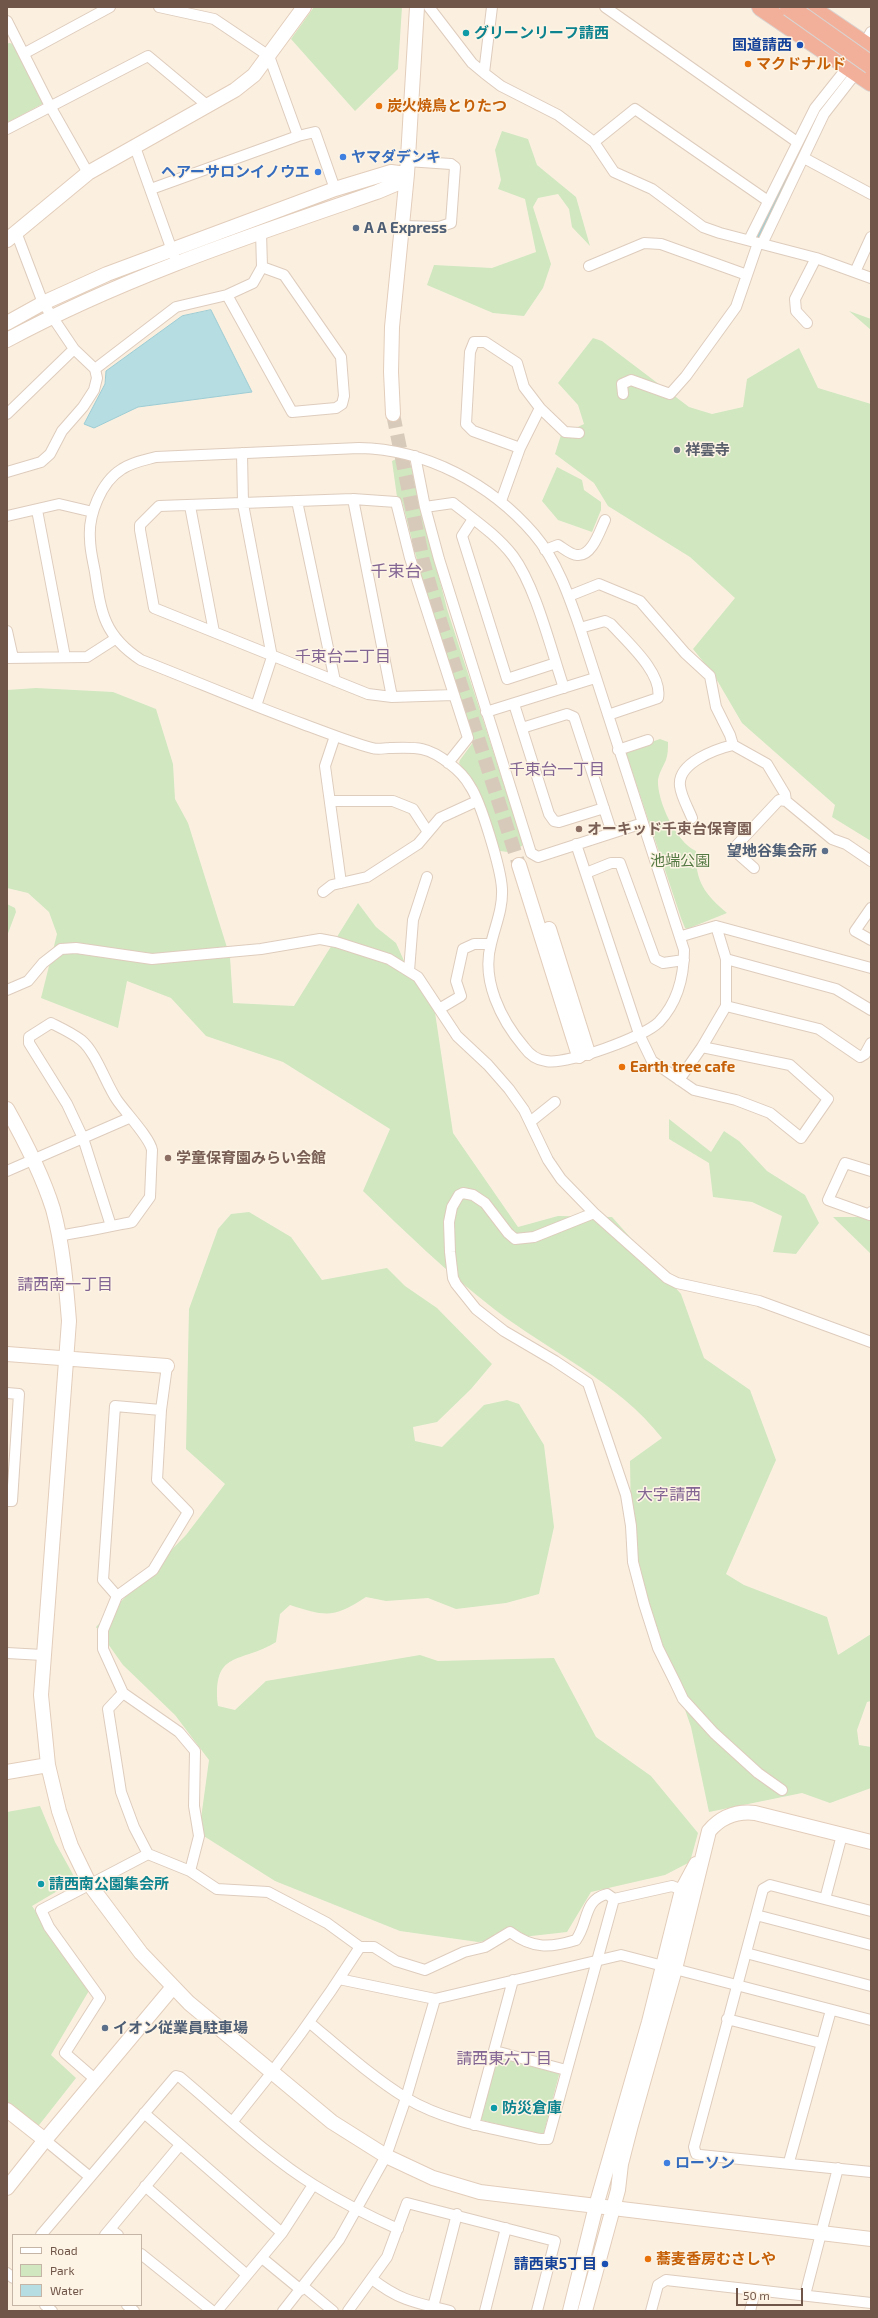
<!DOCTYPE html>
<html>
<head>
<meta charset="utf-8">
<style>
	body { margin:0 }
	#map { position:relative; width:878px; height:2318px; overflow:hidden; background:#fbf0e0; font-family:"Exo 2",sans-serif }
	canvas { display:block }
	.frame { position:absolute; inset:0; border:8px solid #705649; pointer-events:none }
	.legend { position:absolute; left:12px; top:2234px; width:130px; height:72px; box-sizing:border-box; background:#fef4e5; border:1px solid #c5b5a7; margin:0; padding:5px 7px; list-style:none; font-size:12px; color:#705649 }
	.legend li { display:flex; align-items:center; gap:8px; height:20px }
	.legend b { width:20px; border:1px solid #c5b5a7 }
	.scale { position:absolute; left:736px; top:2288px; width:67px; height:18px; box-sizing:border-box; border:2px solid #705649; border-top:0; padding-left:5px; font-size:12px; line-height:14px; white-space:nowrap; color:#705649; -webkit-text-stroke:3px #fef4e5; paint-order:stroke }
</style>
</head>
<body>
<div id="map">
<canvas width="878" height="2318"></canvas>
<div class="frame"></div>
<ul class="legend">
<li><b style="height:5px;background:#fff"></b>Road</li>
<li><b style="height:11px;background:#d0e7c0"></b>Park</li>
<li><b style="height:11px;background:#b6dde2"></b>Water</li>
</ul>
<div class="scale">50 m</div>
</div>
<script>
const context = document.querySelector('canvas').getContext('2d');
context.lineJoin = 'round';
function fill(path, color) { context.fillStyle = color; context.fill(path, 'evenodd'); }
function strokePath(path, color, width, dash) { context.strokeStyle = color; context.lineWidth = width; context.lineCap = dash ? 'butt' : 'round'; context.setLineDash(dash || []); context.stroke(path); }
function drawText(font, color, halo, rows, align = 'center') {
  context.font = font + ' "Exo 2","Noto Sans JP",sans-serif'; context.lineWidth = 3; context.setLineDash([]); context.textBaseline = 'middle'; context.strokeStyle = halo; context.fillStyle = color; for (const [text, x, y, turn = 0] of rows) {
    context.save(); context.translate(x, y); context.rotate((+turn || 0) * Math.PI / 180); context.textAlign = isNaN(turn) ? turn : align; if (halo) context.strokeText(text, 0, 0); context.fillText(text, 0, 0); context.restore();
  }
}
fill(new Path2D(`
	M314,7H402L398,69L355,111L291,39Z
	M9,43L14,44L44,103L7,123V44Z
	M502,131L528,139L537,165L576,197L590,246L572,227L569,209L558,194L538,198L533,207L551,264L543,288L524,316L493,313L427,285L434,265L492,268L536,252L525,199L498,189L501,180L495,150Z
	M849,311L871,319V330Z
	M593,338L602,341L689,407L712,414L743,407L747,379L799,348L818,388L871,404V841L832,817L835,805L742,723L714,675L693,649L735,598L690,557L608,506L594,483L555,454L561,435L584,424L578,405L558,383Z
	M396,459L408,461L411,466L447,609L523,843L522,846L508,852L500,851L478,788L459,763L460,760L474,741L428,603L402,501L397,497L392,461Z
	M557,467L582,480L584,490L601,502V510L592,532L558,520L542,501Z
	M36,688L113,692L156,709L173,764L175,799L188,823L230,957L233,1003L294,1006L358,903L376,927L396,943L405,963L433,999L453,1133L518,1227L558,1216L612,1217L681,1294L704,1358L750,1390L776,1460L726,1574L744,1585L827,1617L838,1655L871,1634V1701L867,1702L857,1730L859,1745L871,1747V1788L830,1803L802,1793L709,1812L691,1727L629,1547L631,1520L630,1461L662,1438C617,1381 550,1352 494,1309C448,1273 405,1232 363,1191L390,1129L283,1062L206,1036L171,998L127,981L118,1028L41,998L57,934L49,912L28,893L7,888V690Z
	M660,739L668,742C668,748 668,754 666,760C663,767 659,773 658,780C657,801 676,842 696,851C695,882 705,894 727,913L687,929L685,928L681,918L626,753L628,750Z
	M7,904L15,908L16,912L7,936Z
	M669,1119L711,1152L724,1131L739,1141L767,1171L805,1195L819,1223L796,1254L773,1252L782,1216L752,1202L713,1197L709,1163L669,1139Z
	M249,1212L291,1237L322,1280L387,1268L405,1286L437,1308L492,1364L471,1389L437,1422L413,1427L415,1441L442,1447L484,1405L507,1400L519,1404L544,1445L554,1527L539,1594L506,1603L456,1609L428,1598L386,1601L366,1597C334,1618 327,1617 290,1605L280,1614L276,1642C241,1664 212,1649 218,1706L235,1710L266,1681L420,1655L438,1661L554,1658L596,1737L651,1776L698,1833L690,1862L665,1875L591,1892L567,1932L478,1942L400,1931L275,1881L199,1833L209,1760L175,1715L123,1665L96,1627L186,1535L225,1484L186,1449L189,1309L218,1229L231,1214Z
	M833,1217H871V1254Z
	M40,1806L55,1842L76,1880L32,1906L90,1989L51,2055L76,2078L36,2129L7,2104V1812Z
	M498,2055L560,2071L543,2136L481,2120Z`), '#d0e7c0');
const water = new Path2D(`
	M211,310L252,392L138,407L94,428L84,424L105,384L106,371L182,316Z`);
fill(water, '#b6dde2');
strokePath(water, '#9dccd4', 1);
strokePath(new Path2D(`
	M757,239L819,113L830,97`), '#9dccd4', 2.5);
strokePath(new Path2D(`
	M393,414L423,561L438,614L519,865`), '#d8caba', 14, [14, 7]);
const street = new Path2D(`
	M159,7L214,19L269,56L298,136
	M429,7L472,63L484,73L501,86L558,115L594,142L614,172L652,189L703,227L720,233L816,258L871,278
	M605,7L797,142
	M7,21L50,106L88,173
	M862,48L871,32
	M25,53L110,7
	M484,73L492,7
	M7,129L148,56L208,106
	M594,142L635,109L768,201
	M135,147L174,256
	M804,158L871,194
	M151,189L298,136L315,132L335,189
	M402,226L439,227L451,223L455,167L451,164L407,161
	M749,240L815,108L850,64
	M762,244L824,114L859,69
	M589,266L644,243L661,244L747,275L758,243
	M855,272L871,237
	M227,295L292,412L336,408L342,404L344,396L341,357L284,275L262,267
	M807,323L796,311L795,299L816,258
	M95,369L176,307L227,295L253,283L262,267L261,232
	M623,394L622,384L631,380L670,394L686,376L736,307L747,275
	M540,408L565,432L579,433
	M7,414L74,349
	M359,448C426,449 491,484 534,534C557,561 569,596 580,628L684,950C684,976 678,1002 659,1022C644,1037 567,1065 546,1061C537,1060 529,1054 524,1047C501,1020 481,980 491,944C495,926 503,909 502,889C501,869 481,802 470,786C465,777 458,770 450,764C428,746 416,747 389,748C384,748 378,750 372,748C349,742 325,732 303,724C248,704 195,681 141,660C104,636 101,613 95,572C93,561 90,550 90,539C88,515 101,482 122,469C132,462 145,460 156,457Z
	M242,453L243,504L272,657L256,706
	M415,456L425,507L439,559L531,853L538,857L643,823
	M7,472L41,462L50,454L62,431L83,407L94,390L97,378L95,369L74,349L43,303L16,232
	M353,499L392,697
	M297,501L335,681
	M501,501L520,448L540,408L524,387L517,363L485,342H474L470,352L466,424L473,431L520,448
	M190,506L214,632
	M425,507L453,503C473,519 497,535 513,556C536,587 551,650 564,688
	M37,510L65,657
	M7,516L59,504L93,512
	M473,519L462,536L507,679L556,663
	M545,550L558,545C563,548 571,555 577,555C592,557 600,530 605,520
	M569,596L599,584L640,601L685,653L710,676L716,707L730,735L733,745
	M580,628L605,621L611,624C627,642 663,673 658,698L608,715
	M7,631L13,658
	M7,658L87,657L115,639
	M514,704L549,814L554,821L559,822L604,808
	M486,712L595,678
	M522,728L567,714L574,717L612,833
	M335,736L325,766L341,883
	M618,750L648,740
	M448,763L468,738L410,558L396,502L353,499L159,506L140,525V530L154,608L368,694L392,697L454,695
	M330,801H393L413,809L428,832
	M692,818C688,808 681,796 680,786C677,763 716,749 733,745L767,764L785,794L786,801
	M576,844L639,1034L652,1061L694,1090L736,1100L770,1113L801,1138L828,1099L790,1065L702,1047
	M754,868L737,853L736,846L779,800L786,801L832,839L846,844L871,861
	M586,873L611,863H620L655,959L663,963L684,960
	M323,892L332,885L367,877L418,844L440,818L477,801
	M871,908L855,931L871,940
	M682,936L716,926L871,968
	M726,959L836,989L871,1010
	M409,971L413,920L427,877
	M7,990L28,981L43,963L61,949L76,948L152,959L261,949L320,939L336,942L389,959L418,977L457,1036L488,1065L509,1089L524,1110L548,1160L561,1179L594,1213L667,1278L677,1283L759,1301L871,1342
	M726,1006L819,1029L860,1057L865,1054L871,1043
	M439,1009L461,996L456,981L463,949L474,944H490
	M679,1080L702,1047L726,1006V959L716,926
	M530,1122L555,1102
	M7,1171L129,1118
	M871,1171L845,1163L828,1200L870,1215L871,1212
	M594,1213L534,1237L515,1239L508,1233L485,1203L473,1195L463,1193L459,1195L452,1207L449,1222L450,1252L453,1278L456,1284L476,1309L504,1331L555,1361L588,1383L626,1495L631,1526L633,1562L644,1604L658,1648L675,1682L683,1699L714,1733L758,1773L782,1790
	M58,1236C83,1232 107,1227 132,1222L150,1197L152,1150C150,1138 126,1113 117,1100C106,1084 96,1052 81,1040C72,1033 61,1028 51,1023L29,1037V1043L67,1104L83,1138L111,1226
	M167,1366L161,1410L157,1480L188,1512L153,1570L117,1596L103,1630V1649L123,1693L179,1732L195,1751L194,1806L199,1836L190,1871
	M7,1393L19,1394L12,1501H7
	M117,1596L103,1580L115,1406L161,1410
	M7,1653L43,1655
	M123,1693L108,1709L121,1792L134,1827L148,1854L190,1871L217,1889L268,1892L327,1923L360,1947C321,2008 279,2065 233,2121
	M614,1899L672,1886L682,1890
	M825,1899L842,1835
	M871,1911L770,1885L763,1889L694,2147L696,2154L700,2155L871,2172
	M756,1915L871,1945
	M746,1953L871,1986
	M339,1979L435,1999L621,1955L871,2020
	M727,2019L821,2043
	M310,2023C341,2049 372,2077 406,2098C446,2122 495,2129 540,2139H548L614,1899L607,1894C583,1900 589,1922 576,1940C550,1948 533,1949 510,1932L485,1947L464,1952L425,1970L396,1961L374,1947H360
	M495,2051L566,2070
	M96,2080L65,2053L100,1998L49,1927L41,1910L148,1854
	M144,2113L282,2233
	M474,2125L513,1980
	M45,2140L90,2177
	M789,2162L831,2010
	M145,2186L247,2275
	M110,2229L118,2235
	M41,2235L176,2076L180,2077C223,2113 267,2156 314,2185C341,2202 369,2216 398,2229
	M105,2235L180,2145
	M141,2254L212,2311
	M262,2258L301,2290
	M7,2273L13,2278
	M372,2279C400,2301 417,2303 450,2311
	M304,2287L333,2311
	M805,2295L838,2168
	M45,2305L52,2311
	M127,2305L134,2311
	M433,2307L457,2214
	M217,2311L282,2233L313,2185
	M283,2311L339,2240L386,2156L406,2098L435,1999
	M348,2311L387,2257L407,2203L555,2241L537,2311
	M485,2311L506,2228
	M651,2311L658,2285L666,2280L871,2303
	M750,2311L755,2291`);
const secondary = new Path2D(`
	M7,240L88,173L235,90L254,75L304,7
	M7,323L43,303L107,274L335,189L391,172L407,174
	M7,340C124,277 252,235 377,192L396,184L407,174
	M393,414L391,372L392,327L407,174L417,7
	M519,865L579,1056
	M549,929L588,1053
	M7,1109C25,1141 42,1174 53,1209C63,1246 66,1284 69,1321L41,1695L48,1765L59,1811L71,1846L90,1885L141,1953L189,2003L332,2122L386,2156L433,2178L480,2192L871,2239
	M7,1354L167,1366
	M7,1772L48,1765
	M7,2110L45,2140
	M7,2188L45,2140L173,1987
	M570,2311L596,2206L649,2022L682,1890L696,1864
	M585,2311L618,2190L621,2164L631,2125L675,1969L709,1831C721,1817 737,1811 755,1813L871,1842`);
const highway = new Path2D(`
	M761,7L871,82
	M809,7L871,49`);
strokePath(street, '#deccbd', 12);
strokePath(secondary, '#e3cdbb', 16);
strokePath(highway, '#dad3d0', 20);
strokePath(street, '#fff', 10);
strokePath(secondary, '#fff', 14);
strokePath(highway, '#f2af99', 18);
const highwayBridge = new Path2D(`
	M789,7L871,65`);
strokePath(highwayBridge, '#dad3d0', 20, []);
strokePath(highwayBridge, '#f2af99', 18);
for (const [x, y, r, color] of [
	[466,33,4,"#0f9aa8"],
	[800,45,4,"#1a4fb4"],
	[748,64,4,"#e8710a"],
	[379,106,4,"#e8710a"],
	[343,157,4,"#3f7fe0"],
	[318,172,4,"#3f7fe0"],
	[356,228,4,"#5c6f8a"],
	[677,450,4,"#6b7280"],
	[579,829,4,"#8d6e63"],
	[825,851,4,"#5c6f8a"],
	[622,1067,4,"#e8710a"],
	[168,1158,4,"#8d6e63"],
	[41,1884,4,"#0f9aa8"],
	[105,2028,4,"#5c6f8a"],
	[494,2108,4,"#0f9aa8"],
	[667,2163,4,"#3f7fe0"],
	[648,2259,4,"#e8710a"],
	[605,2264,4,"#1a4fb4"]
]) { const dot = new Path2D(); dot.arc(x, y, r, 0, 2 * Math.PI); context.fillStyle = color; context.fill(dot); strokePath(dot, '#fef4e5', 1.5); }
drawText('bold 15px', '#0d838f', '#fef4e5', [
	["グリーンリーフ請西",474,33],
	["請西南公園集会所",49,1884],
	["防災倉庫",502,2108]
], 'left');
drawText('bold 15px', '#164399', '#fef4e5', [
	["国道請西",792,45],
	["請西東5丁目",597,2264]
], 'right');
drawText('bold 15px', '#c56008', '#fef4e5', [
	["マクドナルド",756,64],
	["炭火焼鳥とりたつ",387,106],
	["Earth tree cafe",630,1067],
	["蕎麦香房むさしや",656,2259]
], 'left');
drawText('bold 15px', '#366cbe', '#fef4e5', [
	["ヤマダデンキ",351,157],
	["ヘアーサロンイノウエ",310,172,"right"],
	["ローソン",675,2163]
], 'left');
drawText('bold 15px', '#4e5e75', '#fef4e5', [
	["A A Express",364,228],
	["望地谷集会所",817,851,"right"],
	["イオン従業員駐車場",113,2028]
], 'left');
drawText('bold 15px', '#5b616d', '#fef4e5', [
	["祥雲寺",685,450]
], 'left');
drawText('bold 15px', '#785e54', '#fef4e5', [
	["オーキッド千束台保育園",587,829],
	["学童保育園みらい会館",176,1158]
], 'left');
drawText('15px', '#557a44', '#fef4e5', [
	["池端公園",680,861]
]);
drawText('16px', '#836593', '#fef4e5', [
	["千束台二丁目",343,657],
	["千束台一丁目",557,770],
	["請西南一丁目",65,1285],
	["大字請西",669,1495],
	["請西東六丁目",504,2059]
]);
drawText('17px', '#836593', '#fef4e5', [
	["千束台",396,571]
]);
</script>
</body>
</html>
